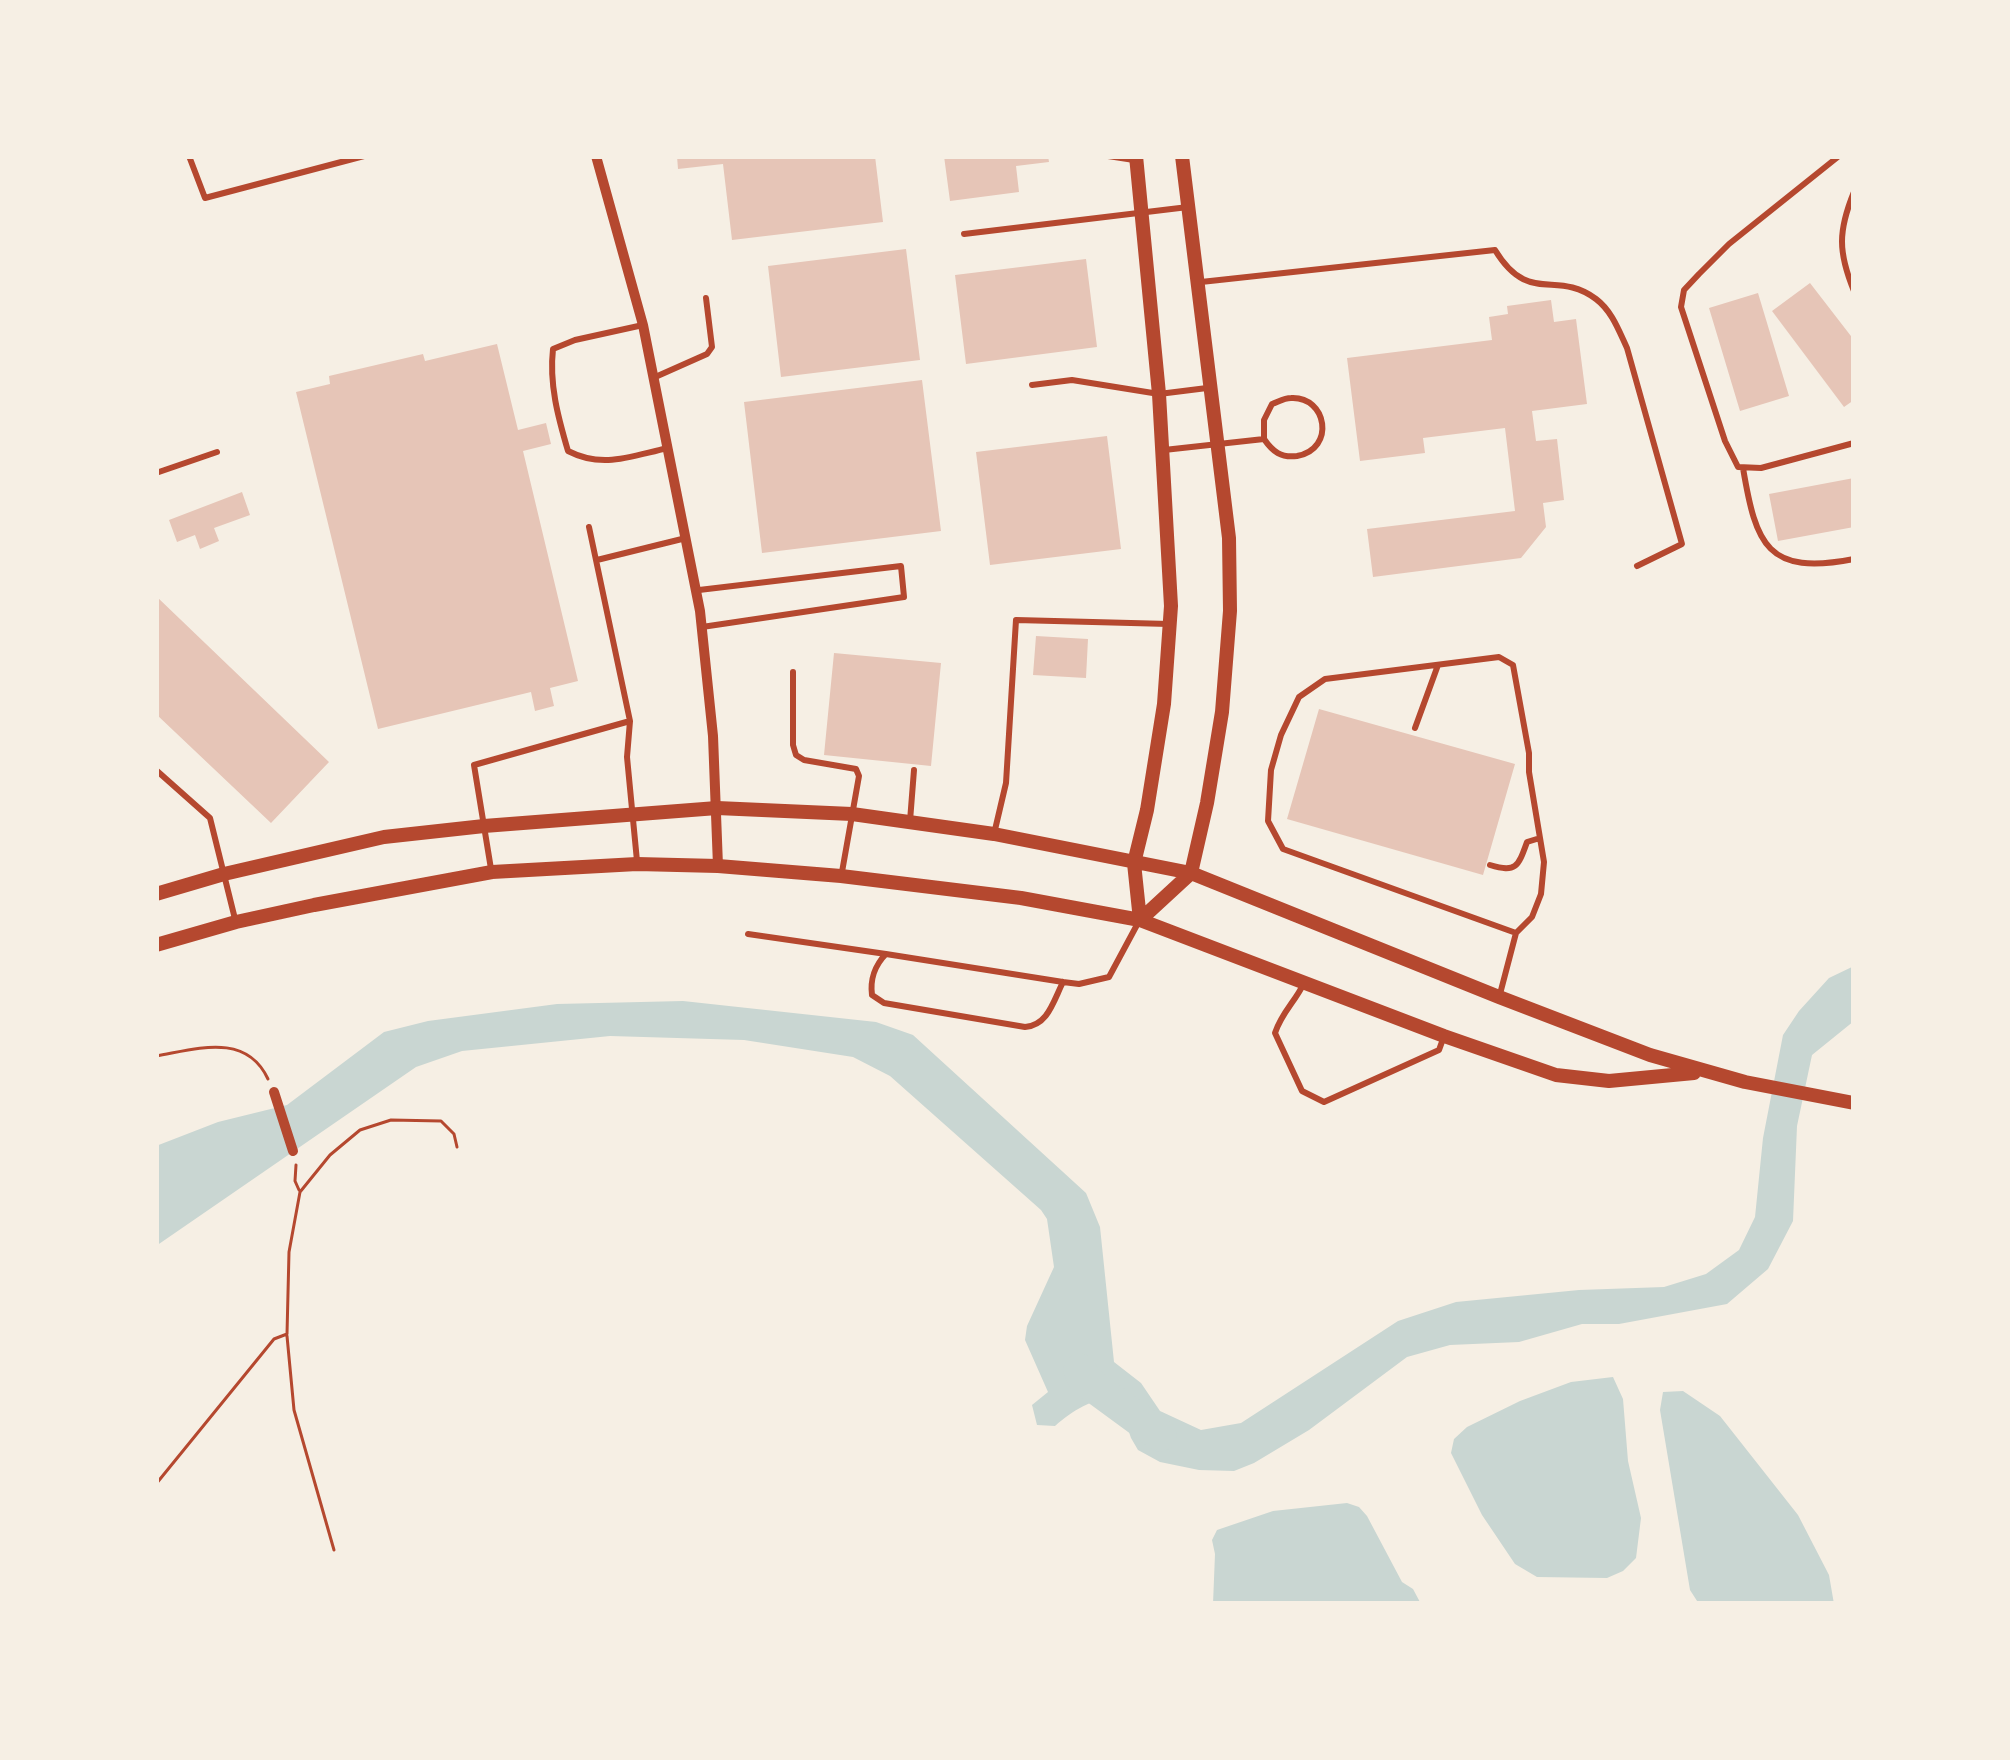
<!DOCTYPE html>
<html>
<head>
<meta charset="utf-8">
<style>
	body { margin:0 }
	#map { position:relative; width:2010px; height:1760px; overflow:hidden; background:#f6efe4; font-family:Inter,sans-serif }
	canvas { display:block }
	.frame { position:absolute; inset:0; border:159px solid #f6efe4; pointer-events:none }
</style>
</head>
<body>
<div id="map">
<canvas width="2010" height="1760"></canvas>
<div class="frame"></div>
</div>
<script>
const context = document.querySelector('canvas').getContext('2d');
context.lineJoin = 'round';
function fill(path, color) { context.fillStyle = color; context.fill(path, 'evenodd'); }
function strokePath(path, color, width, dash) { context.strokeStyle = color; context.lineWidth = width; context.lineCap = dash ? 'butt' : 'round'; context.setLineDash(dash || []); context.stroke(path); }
fill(new Path2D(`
	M1854,966V1021L1812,1055L1797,1126L1793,1221L1768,1269L1727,1304L1619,1324H1582L1519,1342L1450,1345L1407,1357L1309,1430L1254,1463L1234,1471L1199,1470L1160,1462L1138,1450L1131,1438L1124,1417L1125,1399C1097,1395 1076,1408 1055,1426L1037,1425L1032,1405L1048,1392L1025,1340L1027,1326L1054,1267L1047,1219L1041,1210L890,1076L853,1057L744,1040L610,1036L462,1051L416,1067L156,1246V1146L218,1122L287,1105L384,1032L428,1021L557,1004L683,1001L876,1022L913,1035L1086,1193L1100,1227L1114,1362L1141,1383L1160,1411L1201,1430L1241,1423L1398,1321L1456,1302L1579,1290L1664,1287L1706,1274L1739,1250L1755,1217L1763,1138L1783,1035L1799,1011L1829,978Z
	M1613,1377L1623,1399L1628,1461L1641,1518L1636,1558L1623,1571L1607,1578L1537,1577L1515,1564L1482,1515L1451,1453L1454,1439L1467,1427L1520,1401L1571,1382Z
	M1683,1391L1720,1416L1798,1515L1829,1575L1834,1604H1699L1690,1590L1660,1410L1663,1392Z
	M1347,1503L1359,1507L1367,1516L1402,1582L1413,1589L1421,1604H1213L1215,1554L1212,1540L1217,1530L1273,1511Z`), '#c9d6d2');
strokePath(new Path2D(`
	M1080,1370L1085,1380L1160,1435`), '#c9d6d2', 33);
fill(new Path2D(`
	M677,156H875L883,222L732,240L723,164L678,169Z
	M944,156H1048L1049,162L1016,166L1019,192L950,201Z
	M906,249L920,360L781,377L768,266Z
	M1086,259L1097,347L966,364L955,275Z
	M1810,283L1854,340V400L1844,407L1772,311Z
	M1758,293L1789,396L1740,411L1709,308Z
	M1551,300L1554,322L1576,319L1587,404L1532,411L1536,441L1557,439L1564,500L1543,503L1546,527L1521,558L1373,577L1367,529L1515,511L1505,428L1423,438L1425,453L1360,461L1347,358L1492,340L1489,317L1508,314L1507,306Z
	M497,344L518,430L546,423L551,444L523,451L578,681L550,688L554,706L535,711L531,692L378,729L296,392L330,384L329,376L423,354L425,361Z
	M922,380L941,531L762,553L744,402Z
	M1107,436L1121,549L990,565L976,452Z
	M1854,478V527L1778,541L1769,494Z
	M242,492L250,515L214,528L219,541L200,549L195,535L177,542L169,520Z
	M156,596L329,762L271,823L156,714Z
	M1036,636L1088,639L1086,678L1033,675Z
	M834,653L941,663L931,766L824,755Z
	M1319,709L1515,764L1483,875L1287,819Z`), '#e6c5b7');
strokePath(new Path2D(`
	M156,1056C197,1049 246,1032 268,1079
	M296,1165L295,1181L299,1190
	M287,1336L294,1410L334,1550
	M156,1484L274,1339L287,1334L289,1252L300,1192L330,1155L360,1130L391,1120L441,1121L454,1134L457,1147`), '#b5482f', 3);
strokePath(new Path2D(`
	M189,156L205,198L364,156
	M1108,156L1134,160
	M1839,156L1729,244L1699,274L1684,290L1681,307L1725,441L1738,467L1761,468L1854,443
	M1854,192C1838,231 1838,252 1854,291
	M964,234L1188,207
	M1201,282L1495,250C1529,306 1556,269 1596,299C1612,311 1619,331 1627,348L1682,544L1637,566
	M643,325L575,340L553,349C549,384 558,417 568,451C603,469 631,456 668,448
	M653,378L707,354L712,347L706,298
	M1032,385L1072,380L1159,394L1207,388
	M1164,450L1264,439C1273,452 1281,458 1297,456C1336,449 1327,396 1291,398C1284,398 1278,402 1272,404L1264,420V439
	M1743,468C1756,545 1767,576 1854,559
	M156,473L217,452
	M589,527L630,721L627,757L637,861
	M597,560L686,538
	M699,590L901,566L904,597L702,627
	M793,672V745L796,755L804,760L856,769L859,776L842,872
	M1415,728L1438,665
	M156,770L210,818L235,919
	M910,821L914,770
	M994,834L1006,783L1016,620L1169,624
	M1490,865C1516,873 1518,867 1527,842L1540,838
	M491,869L474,765L630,721
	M748,934L886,954
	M1063,982C1053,1002 1048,1025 1025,1027L884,1003L872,995C870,980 875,965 886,954L1063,982L1079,984L1109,977L1138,923
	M1304,983C1295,1002 1282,1012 1275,1033L1302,1091L1324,1102L1439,1050L1443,1039
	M1500,994L1516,933L1532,917L1541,894L1544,862L1529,772V753L1513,665L1499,657L1325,679L1299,697L1281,735L1271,770L1268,821L1283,849L1516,933`), '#b5482f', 6);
strokePath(new Path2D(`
	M596,156L643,325L700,611L713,736L718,866
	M274,1092L293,1151`), '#b5482f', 10);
strokePath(new Path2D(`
	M1136,156L1159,394L1171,606L1164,704L1147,810L1134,863L1140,920
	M156,894L224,874L384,837L484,826L717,808L852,814L994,834L1191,873L1499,997L1650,1055L1745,1082L1854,1103
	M1140,920L1191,873L1207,803L1222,712L1230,611L1229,538L1182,156
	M156,945L236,922L314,905L492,872L637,864L718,866L841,876L1021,898L1140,920L1444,1036L1556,1075L1609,1081L1694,1073`), '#b5482f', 14);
</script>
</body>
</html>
